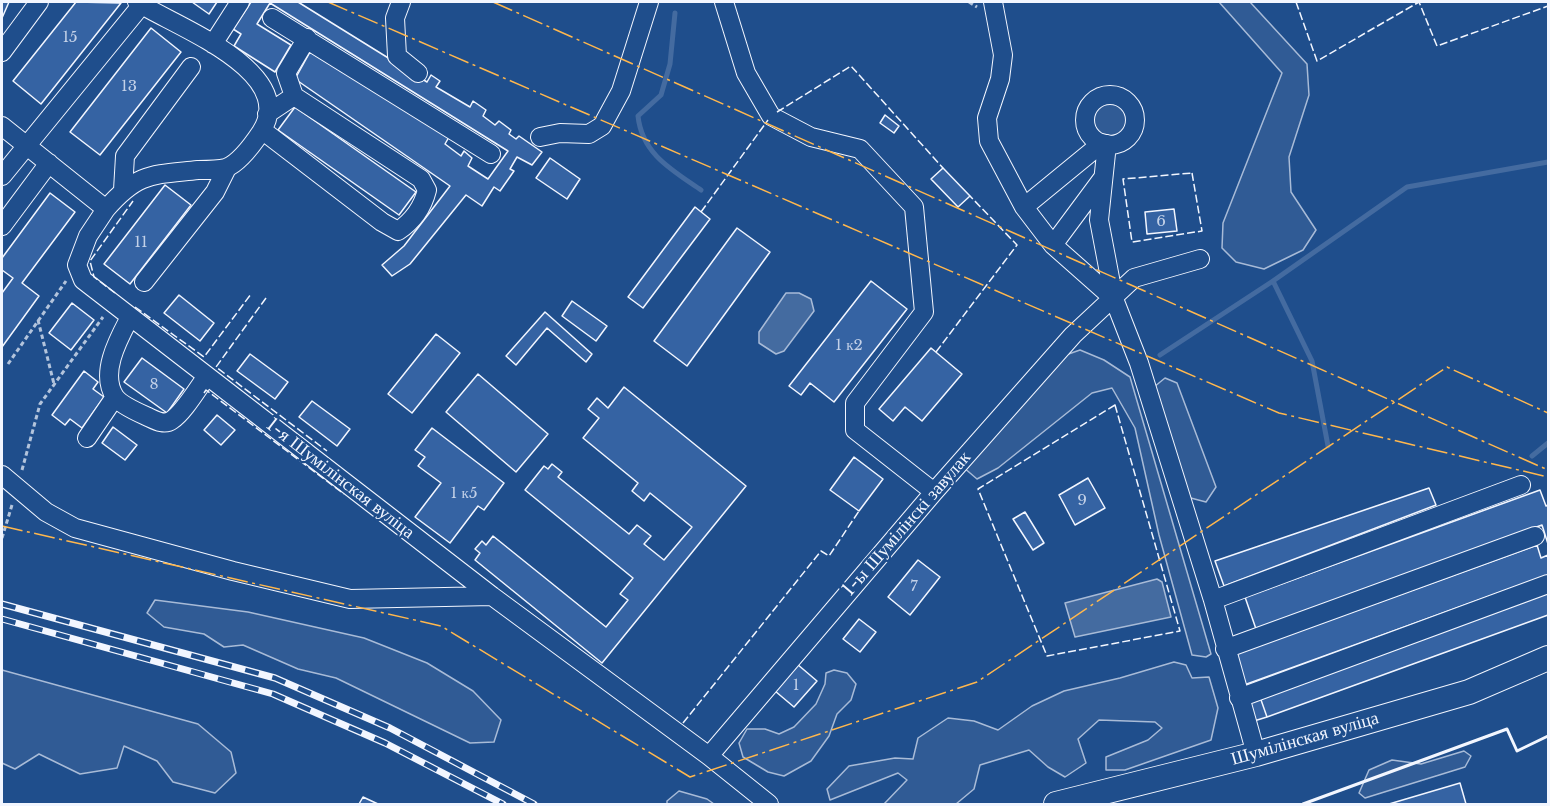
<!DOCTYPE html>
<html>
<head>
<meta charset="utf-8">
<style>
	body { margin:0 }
	#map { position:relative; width:1550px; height:806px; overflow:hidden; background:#1f4e8c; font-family:"Libre Baskerville",serif }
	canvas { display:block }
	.frame { position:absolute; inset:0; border:3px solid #f2f6ff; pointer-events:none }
</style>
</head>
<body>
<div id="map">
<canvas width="1550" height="806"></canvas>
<div class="frame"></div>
</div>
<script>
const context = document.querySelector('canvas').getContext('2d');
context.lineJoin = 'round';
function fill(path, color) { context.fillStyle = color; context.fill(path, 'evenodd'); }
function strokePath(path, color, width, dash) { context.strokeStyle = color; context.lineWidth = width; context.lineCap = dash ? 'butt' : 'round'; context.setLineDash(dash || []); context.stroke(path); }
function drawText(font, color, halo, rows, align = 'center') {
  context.font = font + ' "Libre Baskerville",serif'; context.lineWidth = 4.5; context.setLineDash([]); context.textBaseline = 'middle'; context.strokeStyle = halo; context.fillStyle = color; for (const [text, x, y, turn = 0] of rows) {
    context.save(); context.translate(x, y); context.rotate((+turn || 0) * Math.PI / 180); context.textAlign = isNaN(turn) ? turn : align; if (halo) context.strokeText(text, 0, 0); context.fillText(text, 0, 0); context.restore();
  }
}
const built = new Path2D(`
	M1219,2H1250L1307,64L1309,95L1289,157L1291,192L1316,230L1303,250L1264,269L1236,262L1222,248L1223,223L1282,73Z
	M1093 120a17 17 0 1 1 34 0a17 17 0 1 1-34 0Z
	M1080,350L1104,360L1130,377L1211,654L1206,657L1192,655L1159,535L1135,428L1112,388L1092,393L998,468L977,479L963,467L1060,357Z
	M1165,378L1177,383L1216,487L1206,502L1187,497L1154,387Z
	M155,600L248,612L364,638L427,663L473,691L501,720L494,742L470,743L336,678L298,669L243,645L224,647L204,634L164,627L147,613Z
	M1174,662L1186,665L1192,678L1209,677L1218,708L1211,740L1125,770H1106V757L1148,740L1162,728L1155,722L1099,720L1078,739L1086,763L1065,777L1048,767L1029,750L980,765L974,789L956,804H884L907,780L898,773L830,800L827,789L849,766L895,758L913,759L918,738L948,718L974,721L998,730L1032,706L1064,691L1120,678Z
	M2,670L198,724L231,752L236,773L215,793L173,782L157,761L124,746L117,768L80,774L39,754L15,769L2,763Z
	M834,670L847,673L856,684L851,700L837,714L829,736L811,761L784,776L768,772L743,757L739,743L747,729H765L779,734L794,727L816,704L825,684L826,673Z
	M1464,751L1471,756L1465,767L1365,798L1359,793L1369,770L1392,760L1421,764Z
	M679,791L707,799L714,804H667V801Z`);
fill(built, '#305b95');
strokePath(built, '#a8bbd7', 1.5);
const water = new Path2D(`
	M786,293H799L811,299L814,311L784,351L776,354L759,343V332Z
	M1157,579L1162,582L1171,617L1075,637L1065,603Z`);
fill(water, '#446ba0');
strokePath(water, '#a8bbd7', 1.5);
strokePath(new Path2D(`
	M675,13L670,64L661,95L638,116C642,154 672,170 701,190
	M1273,281L1312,361L1328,446
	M1160,355L1273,281L1407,187L1548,162
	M1532,456L1548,443`), '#446ba0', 5);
const building = new Path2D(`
	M2,2H9L2,18Z
	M76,2L121,3L41,104L13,81Z
	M192,2H217L209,14Z
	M251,2H298L427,82L431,75L440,81L436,87L470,107L473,101L486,110L483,116L495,125L499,121L511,130L509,134L516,139L519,136L542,152L532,165L517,157L510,169L514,171L500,191L494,187L482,206L466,195L410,264L392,276L382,265L404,246L450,186L295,79L310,52L449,137L445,144L461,156L464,151L472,158L468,166L488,179L508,151L270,3L257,24L291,45L275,72L234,46L241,34L233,29Z
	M151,28L181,52L100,155L70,132Z
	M295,107L416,192L399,215L278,130Z
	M885,115L899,126L894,133L880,123Z
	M550,158L580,179L567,199L536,178Z
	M943,168L970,196L958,207L931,179Z
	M165,185L191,205L130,284L104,264Z
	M50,193L75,212L22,283L39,296L2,347V293L13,278L2,270V258Z
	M695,207L710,219L643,308L628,297Z
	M1174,209L1177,231L1147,234L1145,212Z
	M737,228L770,252L687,366L654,341Z
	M871,281L907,309L834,402L810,383L801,395L789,386Z
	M179,295L214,323L200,341L164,313Z
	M572,301L607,326L596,341L562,316Z
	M72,303L94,320L71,350L49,333Z
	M545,312L592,354L586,362L547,328L516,365L506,356Z
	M436,334L460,353L412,413L388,394Z
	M931,348L962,374L922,421L905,407L893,421L879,409Z
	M250,354L288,382L275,399L237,371Z
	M142,358L184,389L167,413L124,382Z
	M84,371L98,382L93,389L104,397L82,428L70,419L65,425L52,415Z
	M478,374L548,434L516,472L446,412Z
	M624,387L746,486L602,663L475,560L480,553L475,549L482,541L486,545L493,536L606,627L628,600L620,594L633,578L525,490L544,466L548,469L552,464L562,472L558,477L629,534L637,525L651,536L644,544L664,560L692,527L650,493L644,501L632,491L638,483L583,438L599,418L588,409L597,398L608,408Z
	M312,401L350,429L337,446L299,417Z
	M217,415L235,430L221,445L204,430Z
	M113,427L137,445L125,460L102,443Z
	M432,428L504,483L484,510L478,506L450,543L415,517L441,483L418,466L425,457L415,450Z
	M854,457L883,479L859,511L830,490Z
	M1088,478L1105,508L1075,525L1059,495Z
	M1429,488L1436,505L1224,586L1215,561Z
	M1540,490L1546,506L1548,505V544L1542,525L1256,629L1245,597Z
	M1025,512L1044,543L1033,550L1013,519Z
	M1537,545L1541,558L1548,555V575L1244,685L1233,655Z
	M918,560L940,577L910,615L888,597Z
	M1548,593V615L1267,717L1260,697Z
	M859,619L876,632L860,652L843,639Z
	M797,664L817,681L794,707L775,691Z
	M1260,697L1267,717L1254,721L1247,702Z
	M1460,783L1466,804H1389Z
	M363,797L378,804H359Z`);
fill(building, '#3563a3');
strokePath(building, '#f2f6ff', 1.5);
const minor = new Path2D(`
	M401,2L395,18L397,56L418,73
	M724,2L746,73L771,116L811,137L860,149L914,207L924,312L855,403V430L934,492
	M993,2L1003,55L1000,79L987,118L989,141L1024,207L1053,245L1114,299
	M272,18L491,154
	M213,44L240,2
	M2,52L39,2
	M1085 120a25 25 0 1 1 50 0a25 25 0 1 1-50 0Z
	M294,96L286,73L307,38
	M2,126L106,209L88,236L77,265L83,280L492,596L709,756L769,804
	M262,130L382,222L398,231C413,221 423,206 427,190L421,179L294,96L267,114
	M540,137L560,133L589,134L602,126L621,91L649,2
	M1107,144L1099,220L1114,299L1139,363L1213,600L1256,754
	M2,176L144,2
	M123,190L125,156L191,67
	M1024,207L1102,143
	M106,209C138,172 152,175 198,170C207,170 218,170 226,168C239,163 253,144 261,132C300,71 174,26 137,2
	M2,226L49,163
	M1053,245L1102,179
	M144,282L215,192L227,168
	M130,317C119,338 99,373 115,397C121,405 137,412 146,416C155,420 164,426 172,420C184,412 198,388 207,376
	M87,438L115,397
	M2,475L46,512L75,528L233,571L350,599L492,596
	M1213,600L1521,485
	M1225,649L1535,536
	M1239,698L1548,584
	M709,756L934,492L1073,335L1134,278L1200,259`);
const major = new Path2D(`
	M1056,804L1256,754L1469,692L1548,658`);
strokePath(minor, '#f2f6ff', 20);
strokePath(major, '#f2f6ff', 26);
strokePath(new Path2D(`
	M969,2L977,7
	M38,320L54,384
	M8,364L66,281
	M22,470L40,404L103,317
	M2,538L12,505`), '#b3c4dc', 3, [4.5, 3]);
strokePath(minor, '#1f4e8c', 18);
strokePath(major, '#1f4e8c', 24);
const rail = new Path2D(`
	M2,604L275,678L390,728L534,804
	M2,619L273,694L385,743L503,804`);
strokePath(rail, '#f2f6ff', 7);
strokePath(rail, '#1f4e8c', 4.5, [14]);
strokePath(new Path2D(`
	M1296,2L1317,61L1419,2L1437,46L1548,6
	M777,112L851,66L943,168
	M1192,173L1202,231L1132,242L1123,179Z
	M701,212L768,120
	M115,293L94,277L90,261L133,201
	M266,298L216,367L327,451
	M135,307L204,357L251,294
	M936,352L1017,245L970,196
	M204,393L206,390L344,494
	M1115,405L1180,631L1047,656L978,489Z
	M683,723L821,551L829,556L859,511`), '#f2f6ff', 1.5, [8, 3]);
strokePath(new Path2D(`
	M1303,804L1507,729L1517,751L1548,736`), '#f2f6ff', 3);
strokePath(new Path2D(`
	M328,2L1279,413L1548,477
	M493,2L1548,470
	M2,526L441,626L690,777L977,682L1447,367L1548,413`), '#ffb74d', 1.5, [21, 4.5, 3, 4.5]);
drawText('15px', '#c3d1e8', null, [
	["15",70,38],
	["13",129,87],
	["6",1161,222],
	["11",141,243],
	["1 к2",849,346],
	["8",154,385],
	["1 к5",464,494],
	["9",1082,501],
	["7",914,587],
	["1",796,686]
]);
drawText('18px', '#f2f6ff', '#1f4e8c', [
	["1-я Шумілінская вуліца",340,479,38],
	["1-ы Шумілінскі завулак",907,524,-49],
	["Шумілінская вуліца",1305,739,-16]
]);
</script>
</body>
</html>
